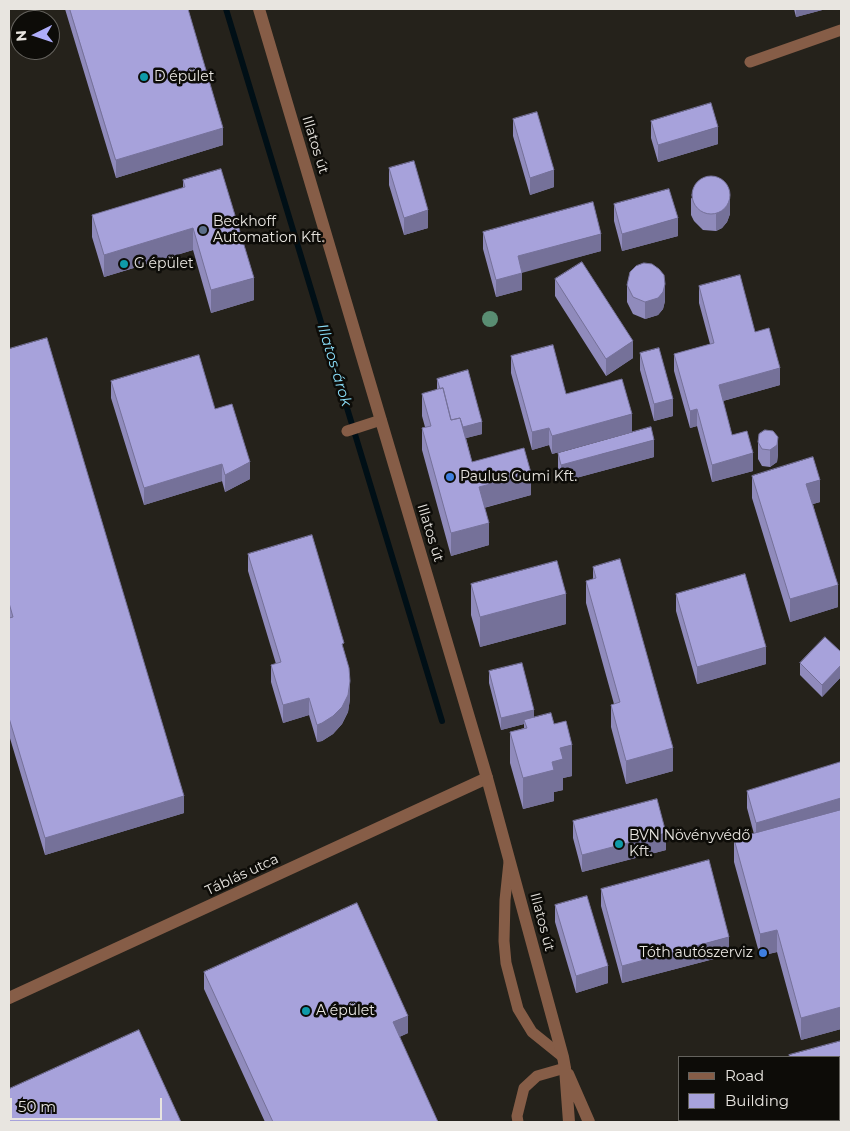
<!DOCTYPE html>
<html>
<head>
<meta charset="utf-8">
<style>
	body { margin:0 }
	#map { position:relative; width:850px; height:1131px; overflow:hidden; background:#25221b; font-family:Montserrat,sans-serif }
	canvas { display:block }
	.frame { position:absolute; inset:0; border:10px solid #e8e5e0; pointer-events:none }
	.legend { position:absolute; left:678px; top:1056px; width:162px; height:65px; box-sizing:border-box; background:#0d0c08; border:1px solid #65635e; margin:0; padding:6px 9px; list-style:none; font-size:15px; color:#e8e5e0 }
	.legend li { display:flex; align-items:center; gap:10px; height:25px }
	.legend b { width:25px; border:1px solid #65635e }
	.north { position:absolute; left:10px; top:10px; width:50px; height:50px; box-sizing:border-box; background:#0d0c08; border:1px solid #65635e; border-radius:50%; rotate:266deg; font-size:14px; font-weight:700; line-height:20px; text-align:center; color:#e8e5e0 }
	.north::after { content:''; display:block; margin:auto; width:18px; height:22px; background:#afaefa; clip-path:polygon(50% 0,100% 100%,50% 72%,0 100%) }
	.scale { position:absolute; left:10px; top:1098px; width:152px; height:22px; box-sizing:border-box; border:2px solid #e8e5e0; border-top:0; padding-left:6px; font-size:15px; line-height:18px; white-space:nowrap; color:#e8e5e0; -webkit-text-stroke:4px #0d0c08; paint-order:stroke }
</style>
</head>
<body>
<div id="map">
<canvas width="850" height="1131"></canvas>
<div class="frame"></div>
<ul class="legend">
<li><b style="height:6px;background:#865d47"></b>Road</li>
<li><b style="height:14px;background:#a7a2db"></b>Building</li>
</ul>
<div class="north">N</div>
<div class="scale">50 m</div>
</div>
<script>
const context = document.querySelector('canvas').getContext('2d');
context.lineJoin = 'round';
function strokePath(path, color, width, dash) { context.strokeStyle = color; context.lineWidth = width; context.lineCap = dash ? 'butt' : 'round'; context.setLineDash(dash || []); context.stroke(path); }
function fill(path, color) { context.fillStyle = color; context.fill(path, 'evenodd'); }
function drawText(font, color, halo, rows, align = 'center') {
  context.font = font + ' Montserrat,sans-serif'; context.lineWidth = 5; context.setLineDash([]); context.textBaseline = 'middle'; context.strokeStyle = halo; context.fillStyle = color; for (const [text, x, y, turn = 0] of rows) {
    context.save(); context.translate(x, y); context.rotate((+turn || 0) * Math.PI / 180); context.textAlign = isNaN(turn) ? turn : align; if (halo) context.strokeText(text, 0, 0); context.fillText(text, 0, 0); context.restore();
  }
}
strokePath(new Path2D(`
	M226,9L442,721`), '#000f16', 6);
strokePath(new Path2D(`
	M750,62L841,30
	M347,431L381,420
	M509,862L505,900L504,941L506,963L518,1009L532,1032L563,1057
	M518,1122L517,1116L524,1088L537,1076L565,1068`), '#865d47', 11);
strokePath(new Path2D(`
	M9,998L487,778`), '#865d47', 12);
strokePath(new Path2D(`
	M259,9L487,778L563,1057L565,1068L569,1122
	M568,1074L589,1122`), '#865d47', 12);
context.fillStyle = '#598d72';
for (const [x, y] of [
	[490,319]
]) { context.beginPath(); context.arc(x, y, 8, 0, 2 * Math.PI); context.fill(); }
fill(new Path2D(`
	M65,9H188L223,145L116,178Z
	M794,9H826L796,17Z
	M513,119L554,187L530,195L513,136Z
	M651,121L718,144L658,162L651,138Z
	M389,168L428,228L404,235L389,185Z
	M183,180L254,300L211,313L193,250L104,277L92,237V215L183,188Z
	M691,198L730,214L727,222L722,228L716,231L703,230L694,221L691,215Z
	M614,204L678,236L622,251L614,221Z
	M483,232L601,251L522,272V290L496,297L483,249Z
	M555,279L633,358L606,376L555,296Z
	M627,285L665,301L663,309L658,315L645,319L633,314L627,302Z
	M699,286L755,332L780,385L723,401L732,435L753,471L712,482L697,426L690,428L674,371V354L710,344L699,303Z
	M9,349L184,813L45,855L9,735Z
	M640,353L673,416L654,421L640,370Z
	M511,356L566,394L632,432L552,454L549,445L532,450L511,373Z
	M437,379L482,434L466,438L472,462L531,495L484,508L489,545L451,556L422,450V428L425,427L422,416V394L437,390Z
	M111,381L215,409L250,479L225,492L222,481L144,505L111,398Z
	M758,442L778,454L777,462L770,467L762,466L758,459Z
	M558,453L654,457L561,482L558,470Z
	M752,476L820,502L813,504L838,607L790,622L752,498Z
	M248,554L344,651L350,699L348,712L342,724L333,734L322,741L317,742L309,715L283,723L271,682V665L276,664L248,571Z
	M593,567L673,771L626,784L611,727V705L614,704L586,603V581L593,579Z
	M471,584L566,624L480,647L471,615Z
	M676,594L766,664L697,684L676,611Z
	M841,652V677L822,697L800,675V663Z
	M489,671L534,718L554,724L572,776L563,778V790L554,792V801L523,809L510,763V732L524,728V724L501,730L489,683Z
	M841,762V1029L801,1040L777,952L760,956L734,862V839L754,834L747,808V791Z
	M573,821L666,850L582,872L573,838Z
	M601,889L729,955L622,983L601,906Z
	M555,905L608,983L576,993L555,922Z
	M204,972L408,1033L399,1037L438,1122H265L204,989Z
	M802,1120H839L840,1122H803Z`), '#908bbc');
fill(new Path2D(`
	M796,9H826L796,17Z
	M718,127V144L658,162V145Z
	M223,128V145L116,178V160Z
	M554,170V187L530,195V178Z
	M730,196V214L727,222L722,228L716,231V214Z
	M428,210V228L404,235V218Z
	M678,218V236L622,251V234Z
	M193,228V250L104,277V255Z
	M601,234V251L518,274V256Z
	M522,273V290L496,297V280Z
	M254,278V300L211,313V290Z
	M665,284V301L663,309L658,315L645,319V302Z
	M633,341V358L606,376V359Z
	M780,368V385L719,402V385Z
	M673,399V416L654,421V404Z
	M697,409V426L690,428V411Z
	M632,414V432L552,454V436Z
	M482,422V434L451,442V430Z
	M549,428V445L532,450V432Z
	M778,437V454L777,462L770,467V450Z
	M654,440V457L561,482V465Z
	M753,453V471L712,482V465Z
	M250,462V479L225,492V475Z
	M222,464V481L144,505V488Z
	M531,473V495L479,509V487Z
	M820,480V502L806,506V484Z
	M489,523V545L451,556V533Z
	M838,585V607L790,622V599Z
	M566,594V624L480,647V617Z
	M766,647V664L697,684V667Z
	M841,665V677L822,697V685Z
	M350,681V699L348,712L342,724L333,734L322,741L317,742V725Z
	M309,698V715L283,723V705Z
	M534,710V721L524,720V724L501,730V718Z
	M572,745V776L563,778V790L554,792V801L523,809V778L552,762L560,748Z
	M673,748V771L626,784V761Z
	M184,796V813L45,855V838Z
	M841,798V815L756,840V823Z
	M666,833V850L582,872V855Z
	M777,930V952L760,956V934Z
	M729,937V955L622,983V966Z
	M608,966V983L576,993V976Z
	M841,1007V1029L801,1040V1018Z
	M408,1016V1033L393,1040V1022Z
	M839,1060H841V1077L839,1078Z
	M839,1108H840V1122H806V1120H839Z`), '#757199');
const building = new Path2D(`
	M70,9H188L223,128L116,160Z
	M711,103L718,127L658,145L651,121Z
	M537,112L554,170L530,178L513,119Z
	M414,161L428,210L404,218L389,168Z
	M221,169L254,278L211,290L193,228L104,255L92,215L185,187L183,180Z
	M692 195a19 19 0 1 1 38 0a19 19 0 1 1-38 0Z
	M669,189L678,218L622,234L614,204Z
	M593,202L601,234L518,256L522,273L496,280L483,232Z
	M582,262L633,341L606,359L555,279Z
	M644,263L652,264L659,269L664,275L665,284L663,292L658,298L645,302L633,297L627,285L630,272L636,266Z
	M740,275L755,332L769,328L780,368L719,385L732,435L747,431L753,453L712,465L697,409L690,411L674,354L714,343L699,286Z
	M47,338L184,796L45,838L9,718V618L13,617L9,603V349Z
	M553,345L566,394L622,379L632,414L552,436L549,428L532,432L511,356Z
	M659,348L673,399L654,404L640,353Z
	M199,355L215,409L232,404L250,462L225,475L222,464L144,488L111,381Z
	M468,370L482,422L463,427L460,418L451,420L443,388L440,389L437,379Z
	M443,388L451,420L460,418L472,462L524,448L531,473L479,487L489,523L451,533L422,428L431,426L422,394Z
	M651,427L654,440L561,465L558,453Z
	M765,430L773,431L778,437L777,445L770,450L762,449L758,442L759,434Z
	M813,457L820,480L806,484L838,585L790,599L752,476Z
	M312,535L344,643L342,644L349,668L350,681L348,695L342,707L333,716L322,723L317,725L309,698L283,705L271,665L281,662L248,554Z
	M620,559L673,748L626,761L611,705L620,702L586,581L596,578L593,567Z
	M557,561L566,594L480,617L471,584Z
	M745,574L766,647L697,667L676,594Z
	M825,637L841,652V665L822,685L800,663Z
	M522,663L534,710L501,718L489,671Z
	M551,713L554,724L566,721L572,745L560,748L563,759L552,762L554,770L523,778L510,732L527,728L524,720Z
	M841,762V798L756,823L747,791Z
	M657,799L666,833L582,855L573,821Z
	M841,810V1007L801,1018L777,930L760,934L734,839Z
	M709,860L729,937L622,966L601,889Z
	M587,896L608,966L576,976L555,905Z
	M357,903L408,1016L393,1022L438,1122H273L204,972Z
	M139,1030L181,1122H9V1089Z
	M841,1041V1060H839V1057H790L789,1055Z`);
fill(building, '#a7a2db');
strokePath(building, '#757199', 1);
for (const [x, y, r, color] of [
	[144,77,5,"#0f9aa8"],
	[203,230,5,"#5c6f8a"],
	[124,264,5,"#0f9aa8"],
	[450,477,5,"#3f7fe0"],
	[619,844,5,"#0f9aa8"],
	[763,953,5,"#3f7fe0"],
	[306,1011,5,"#0f9aa8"]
]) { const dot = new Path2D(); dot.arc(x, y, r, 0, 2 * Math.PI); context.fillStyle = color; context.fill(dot); strokePath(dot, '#0d0c08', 2); }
drawText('14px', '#e8e5e0', '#0d0c08', [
	["D épület",154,77],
	["Beckhoff",213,222],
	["Automation Kft.",213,238],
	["G épület",134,264],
	["Paulus Gumi Kft.",460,477],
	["BVN Növényvédő",629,836],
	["Kft.",629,852],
	["Tóth autószerviz",753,953,"right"],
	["A épület",316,1011]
], 'left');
drawText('14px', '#e8e5e0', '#0d0c08', [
	["Illatos út",315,145,73],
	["Illatos út",430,533,73],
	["Táblás utca",242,875,-25],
	["Illatos út",542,922,75]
]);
drawText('italic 15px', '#8adefa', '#0d0c08', [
	["Illatos-árok",334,365,73]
]);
</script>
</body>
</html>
